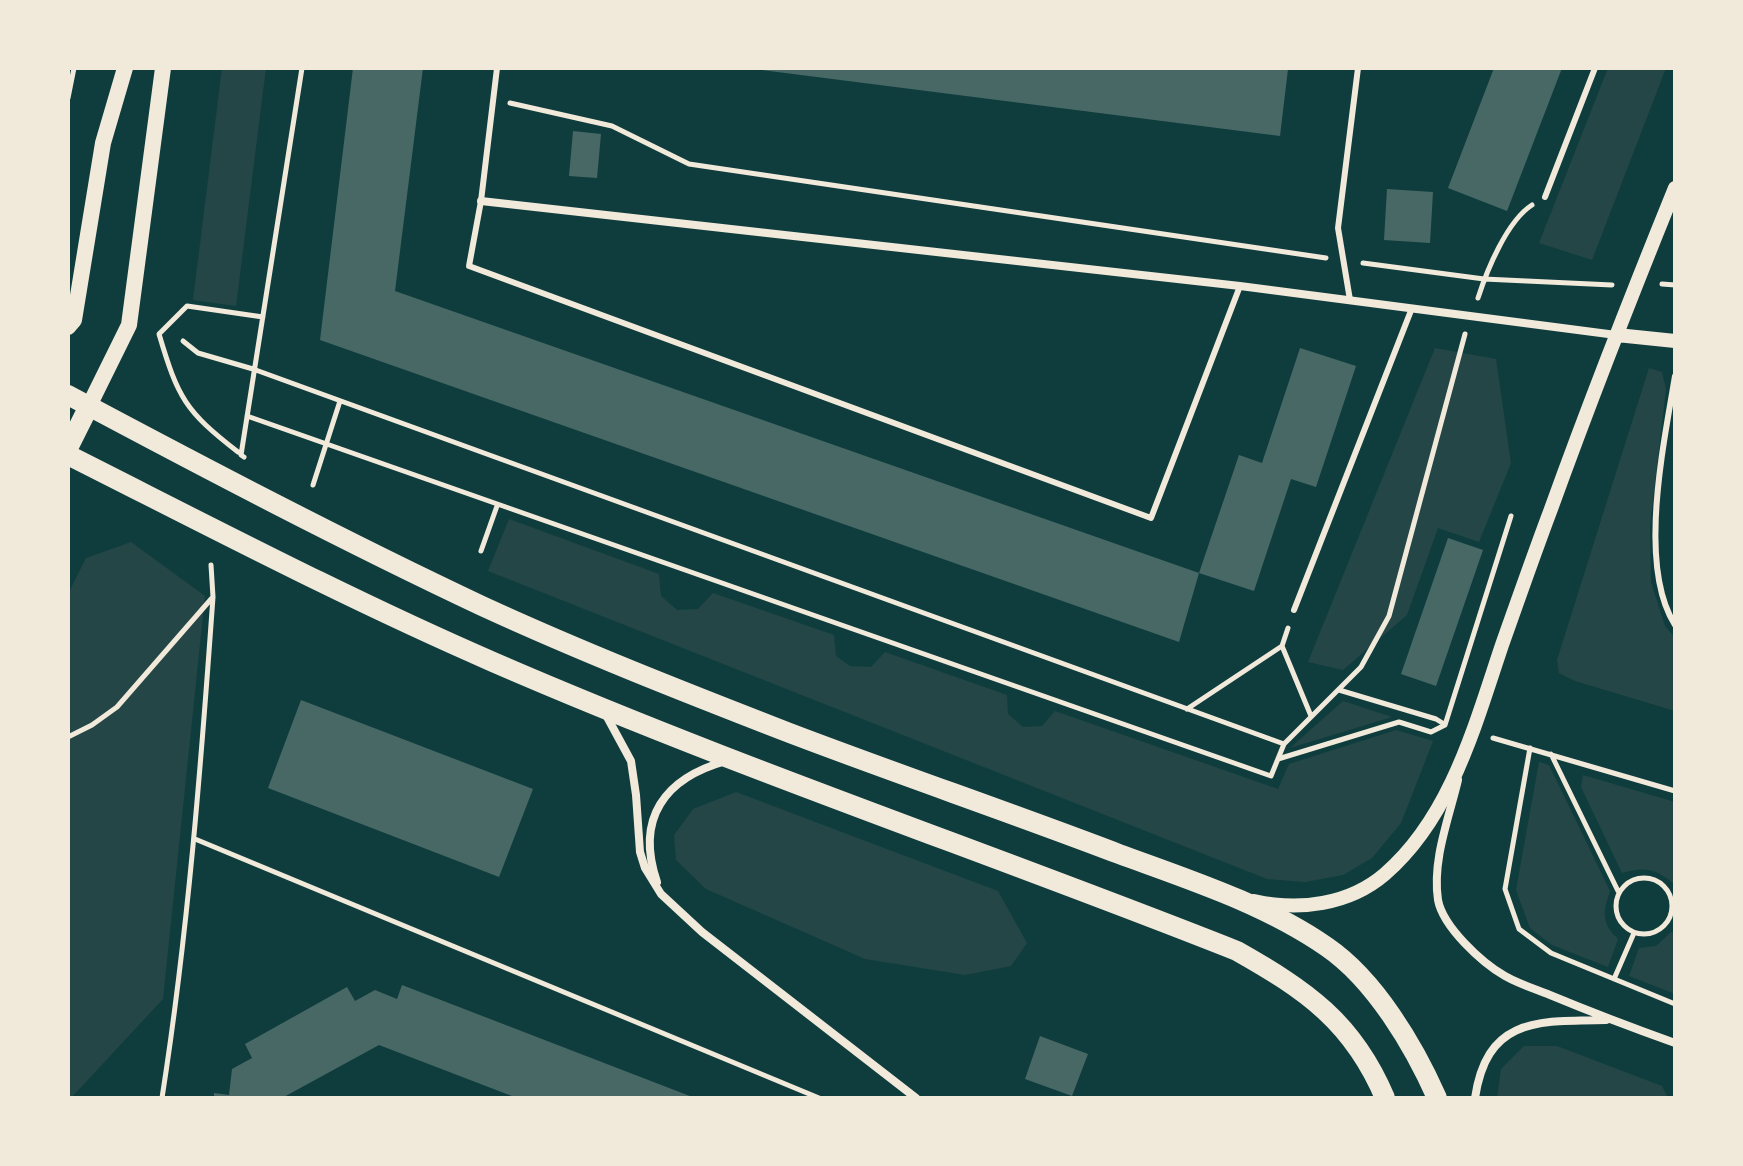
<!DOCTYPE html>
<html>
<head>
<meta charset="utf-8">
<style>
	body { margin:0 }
	#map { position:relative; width:1743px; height:1166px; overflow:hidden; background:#0f3d3e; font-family:"Open Sans",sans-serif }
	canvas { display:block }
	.frame { position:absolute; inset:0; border:70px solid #f1e9da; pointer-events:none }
</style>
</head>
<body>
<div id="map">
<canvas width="1743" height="1166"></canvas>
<div class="frame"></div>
</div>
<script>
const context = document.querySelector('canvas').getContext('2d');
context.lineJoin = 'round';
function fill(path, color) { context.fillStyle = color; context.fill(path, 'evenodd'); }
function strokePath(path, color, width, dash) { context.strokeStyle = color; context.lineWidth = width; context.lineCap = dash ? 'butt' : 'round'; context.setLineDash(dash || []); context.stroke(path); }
fill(new Path2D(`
	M222,68H266L236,306L193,300Z
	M1608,68H1666L1592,260L1539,243Z
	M1435,348L1496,359L1511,463L1479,542L1438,528L1407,615L1343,670L1308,662Z
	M1649,368L1662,372L1666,389L1650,526L1651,582L1665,626L1675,638V711L1575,681L1559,673L1557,660Z
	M509,519L659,574L661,596L677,610L698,609L713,593L834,635L836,656L850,666L871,667L885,652L1007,695L1008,714L1023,727L1042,726L1055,711L1278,789L1289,764L1396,730L1433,741L1401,823L1372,858L1343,875L1305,882L1267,879L488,571Z
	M131,542L205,596L163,999L71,1098H68V610L70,590L86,558Z
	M1343,701L1392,717L1290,748Z
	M1539,762L1549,765L1610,891C1603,912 1601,923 1618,939L1608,967L1552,945L1530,928L1516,890Z
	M1583,775L1675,802V885C1658,869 1644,866 1622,873L1581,787Z
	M736,792L998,891L1027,943L1011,966L965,975L865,959L706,889L676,860L674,835L693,809Z
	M1671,932L1675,933V994L1629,976L1639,948L1656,946Z
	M1524,1046H1557L1662,1086L1668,1098H1497L1501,1069Z`), '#244646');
fill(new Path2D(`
	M353,68H423L395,291L1199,573L1239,455L1262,463L1300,348L1356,366L1316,487L1291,479L1254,591L1199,573L1179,642L320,340Z
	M746,68H1284L1288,69L1280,136Z
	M1494,68H1562L1507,211L1448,188Z
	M573,131L601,134L597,178L569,176Z
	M1387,189L1433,192L1430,243L1384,240Z
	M1448,538L1483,550L1436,686L1401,674Z
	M301,700L533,789L499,877L268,788Z
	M402,985L695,1098H517L379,1045L282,1098H214V1093L229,1095L232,1069L252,1058L245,1044L347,987L355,1001L375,990L397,999Z
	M1040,1036L1088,1054L1072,1096L1025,1079Z`), '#486865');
strokePath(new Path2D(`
	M68,98L74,68
	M510,103L612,126L689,164L1326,258
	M1363,263L1484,279L1612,285
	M1662,284L1675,285
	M1478,298C1487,270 1507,221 1532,205
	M183,341L198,353L253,369L1284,744
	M247,416L1271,776L1284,744L1361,667L1389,616L1465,334
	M238,452C185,411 178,398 159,334L187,306L263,317
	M244,457L241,455L302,68
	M313,485L340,401
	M481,551L497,506
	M1288,628L1282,646L1311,716
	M1339,690L1436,719L1444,724
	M1187,709L1282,646
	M68,737L92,725L117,707L212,598
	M1493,738L1675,791
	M1530,748L1505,889L1519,929L1551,953L1675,1004
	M1551,754L1618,891
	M1278,759L1399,722L1431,732L1445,725L1511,516
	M195,839L819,1098
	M1616 906a28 28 0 1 1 56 0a28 28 0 1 1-56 0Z
	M1614,979L1634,933
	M162,1098C188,932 201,765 213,597L211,565`), '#f1e9da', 5);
strokePath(new Path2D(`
	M497,68L481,201L469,266L1151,518L1240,286
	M1545,197L1595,68
	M1350,300L1338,228L1358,68
	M1675,376C1664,444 1637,565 1675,625
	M1294,610L1412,308`), '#f1e9da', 6);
strokePath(new Path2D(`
	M481,201L1240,286L1616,335
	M606,715L631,761L636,795L640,852L645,868L661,894L702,932L916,1098
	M1458,780C1449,818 1432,860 1438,900C1443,927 1482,963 1505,976C1519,984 1535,989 1550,995C1591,1012 1633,1028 1675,1043
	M657,882C635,818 665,778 726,761
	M1475,1098C1487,1017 1538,1021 1606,1020`), '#f1e9da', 8);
strokePath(new Path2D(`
	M1617,335L1675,341
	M1254,901C1299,911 1349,905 1385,874C1451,817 1475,725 1502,645C1518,600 1534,554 1551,509C1590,401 1632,294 1675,188`), '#f1e9da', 14);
strokePath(new Path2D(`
	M68,327L74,320L103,143L125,68
	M89,406L129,325L163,68`), '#f1e9da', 16);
strokePath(new Path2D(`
	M68,395C205,468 342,540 482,606C582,652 684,692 787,732C897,774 1009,812 1119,854C1190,880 1265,904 1327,947C1375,980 1414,1046 1437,1098
	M68,448L89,406
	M68,455C209,526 348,599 493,662C737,768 990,853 1237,951C1306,990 1353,1022 1385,1098`), '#f1e9da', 20);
</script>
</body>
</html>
